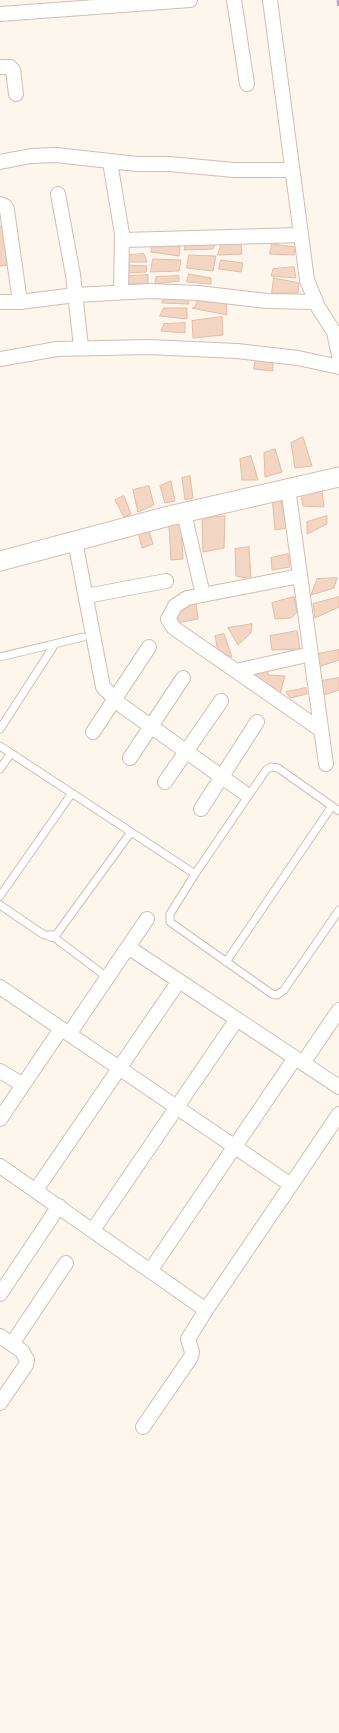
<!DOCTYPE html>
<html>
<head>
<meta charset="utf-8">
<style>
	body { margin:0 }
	canvas { display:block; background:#fdf6ec }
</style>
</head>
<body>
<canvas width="339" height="1733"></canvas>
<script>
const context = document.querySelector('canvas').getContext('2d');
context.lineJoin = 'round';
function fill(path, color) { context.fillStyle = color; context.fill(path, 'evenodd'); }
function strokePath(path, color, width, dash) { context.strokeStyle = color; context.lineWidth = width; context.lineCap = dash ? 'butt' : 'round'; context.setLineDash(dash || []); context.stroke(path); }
const building = new Path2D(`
	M0,226H3L10,265L0,266Z
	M223,239L241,243L242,254L218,255Z
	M216,242L213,249L184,250L186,243Z
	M153,244L180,246L179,256L151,252Z
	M272,244L295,247L294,255L270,254Z
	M144,254L147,262H126L128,255Z
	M189,255L216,256L213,271L187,268Z
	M153,259L181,260L179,271L151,272Z
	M221,260L243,263L241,272L219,269Z
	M127,265L147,266L146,272L126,273Z
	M294,267L296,278L271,276L273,269Z
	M189,274L211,278V284L187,282Z
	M148,275V284H127L129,276Z
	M179,276V281L155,284L156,277Z
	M274,278L299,283L298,293H272Z
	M165,296H187L189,304L162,303Z
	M199,298L226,302L227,315L192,308H194Z
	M164,308H187V319L160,316Z
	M222,317L223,335L193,338L192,321Z
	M185,323V333L161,331L164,324Z
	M256,359L273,362V371L254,369Z
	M303,437L312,466L295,468L291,443Z
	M275,449L282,472L265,477L264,453Z
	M251,456L258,480H242L240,459Z
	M190,476L193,498L185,500L182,478Z
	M171,481L175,501L165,503L160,486Z
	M149,486L154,505L138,512L133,490Z
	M322,491L324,507L303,506L301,494Z
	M124,496L131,514L124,517L115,500Z
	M280,496L287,528L275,530L272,497Z
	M225,516L224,548L203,552L202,519Z
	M327,516V524L307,534V522Z
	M181,523L183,559L171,560L169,527Z
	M149,531L153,544L142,548L138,532Z
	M249,547L251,579L236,576L235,549Z
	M288,554L290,567L272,570L271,558Z
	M337,578L334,588L311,595L317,579Z
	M294,597L297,612L291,618L275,619L272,603Z
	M339,597V607L315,618L313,604Z
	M196,603L198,619L176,623L177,609Z
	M252,624L251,633L238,645L228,628Z
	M297,631L300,649L272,650L270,636Z
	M224,634L232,657L218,652L215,636Z
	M339,650V660L318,667V654Z
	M268,669V675L285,676L280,694L250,672Z
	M339,678V690L324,695L321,681Z
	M306,688L307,694L290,698L286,692Z`);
fill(building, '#f3d5c3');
strokePath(building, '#e6bba3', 1);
const lane = new Path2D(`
	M0,657L83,637
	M0,729L55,644
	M0,746L195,874L266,770L271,767L278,768L339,811
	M0,769L11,753
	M195,874L170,914V922L272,994L277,995L284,990L339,910
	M0,896L72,793
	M0,905L44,935H56L131,832
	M50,937L55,938L108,978
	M226,962L332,806`);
const street = new Path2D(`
	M234,0L247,84
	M270,0L307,280L318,307L334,332L339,355
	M0,14L190,0
	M0,67H10L13,70L16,94
	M0,162L31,156L56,155L137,164H169L234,170H292
	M110,162L122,234L121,292
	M58,194L73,275L81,347
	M0,204L5,206L7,210L20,302
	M123,240L301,235
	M0,302H20L75,295L149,291L198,293L267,301L315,302
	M0,359L57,349L149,347L237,351L298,358L339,367
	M288,488L326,764
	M184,513L203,595
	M75,541L103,687L121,705L243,792
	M300,576L187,598L175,606L168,619L174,628L321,730
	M86,596L166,581
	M236,671L311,654
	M93,732L149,647
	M130,758L183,678
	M165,782L221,701
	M201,809L257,722
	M128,947L339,1087
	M0,987L291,1185L339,1114
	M69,1034L147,919
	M303,1063L339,1010
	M0,1071L23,1085
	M0,1119L61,1029
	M0,1166L206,1310L291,1185
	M36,1190L179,981
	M93,1230L237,1019
	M150,1271L295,1058
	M0,1294L59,1206
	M0,1336L22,1351L27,1360L26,1365L0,1403
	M12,1344L66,1263
	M143,1427L191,1357L192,1352L188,1339L206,1310`);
const secondary = new Path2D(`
	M0,561L169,516L339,477`);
strokePath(lane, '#d1beb0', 9);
strokePath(street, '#d1beb0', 16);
strokePath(secondary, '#d6c0b0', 21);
strokePath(lane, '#fff', 7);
strokePath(street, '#fff', 14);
strokePath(secondary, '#fff', 19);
strokePath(new Path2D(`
	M338,0L339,9`), '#b9a8c9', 3, [6, 4]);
</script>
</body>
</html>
